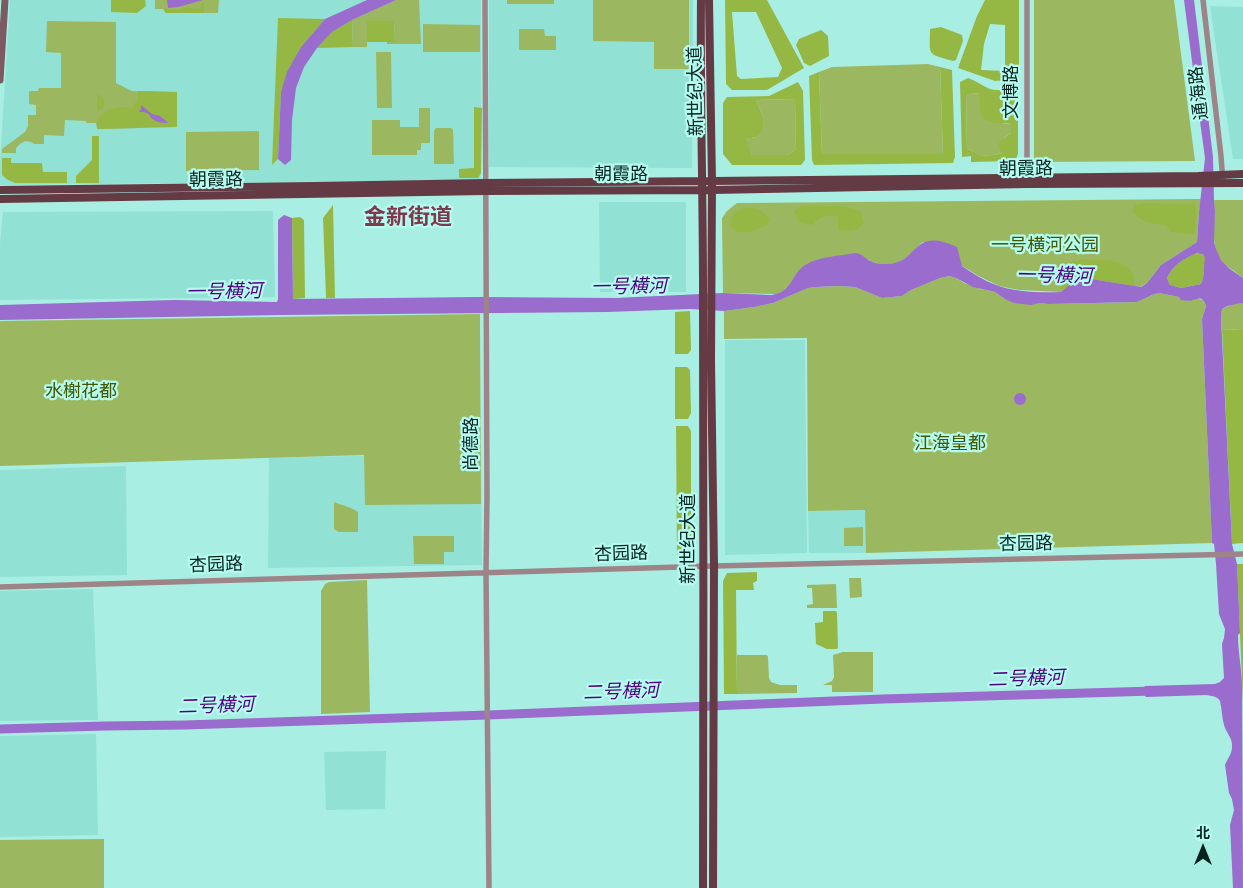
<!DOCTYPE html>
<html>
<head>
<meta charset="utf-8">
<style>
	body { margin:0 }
	#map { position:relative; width:1243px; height:888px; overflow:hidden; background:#a8eee3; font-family:Montserrat,"Noto Sans SC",sans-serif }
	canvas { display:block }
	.north { position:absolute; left:1178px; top:823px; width:50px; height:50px; -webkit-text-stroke:4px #b5fbf0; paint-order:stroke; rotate:0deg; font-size:14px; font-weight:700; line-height:20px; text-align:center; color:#062320 }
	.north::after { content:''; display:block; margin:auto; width:18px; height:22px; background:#062320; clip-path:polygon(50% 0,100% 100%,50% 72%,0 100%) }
</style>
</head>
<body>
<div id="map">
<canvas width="1243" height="888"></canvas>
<div class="north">北</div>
</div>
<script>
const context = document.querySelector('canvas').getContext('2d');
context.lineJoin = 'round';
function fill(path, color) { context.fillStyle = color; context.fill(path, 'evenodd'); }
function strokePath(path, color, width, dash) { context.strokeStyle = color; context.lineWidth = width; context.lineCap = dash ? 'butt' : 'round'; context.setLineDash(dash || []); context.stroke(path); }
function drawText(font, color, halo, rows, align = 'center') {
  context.font = font + ' Montserrat,"Noto Sans SC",sans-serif'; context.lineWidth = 4.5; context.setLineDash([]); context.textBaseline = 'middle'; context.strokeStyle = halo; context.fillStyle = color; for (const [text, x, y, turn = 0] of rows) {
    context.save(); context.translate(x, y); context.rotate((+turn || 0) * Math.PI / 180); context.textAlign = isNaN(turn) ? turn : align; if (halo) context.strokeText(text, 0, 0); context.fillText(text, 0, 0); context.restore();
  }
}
fill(new Path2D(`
	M10,0H481V180L0,185V162Z
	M489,0H693L692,168L489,167Z
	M1210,6L1243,7V159H1233Z
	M599,202H686V292H600Z
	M273,211L275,297L0,300V244L3,212Z
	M725,340H805L807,553L725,555Z
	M481,453L482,565L268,568L269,458Z
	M126,466L127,575L0,577V470Z
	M866,510V553H809L808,511Z
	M93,589L98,720L0,721V591Z
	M96,734L98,835L0,837V736Z
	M386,751L385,809L326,810L324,752Z`), '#92e1d5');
fill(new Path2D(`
	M155,0H219L218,13H166L163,9H155Z
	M396,0H419L421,44H387V42H395L394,21H367V47H353L352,20Z
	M507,0H554V4H507Z
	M593,0H689V69H654V42L593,41Z
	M1034,0H1174L1195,161L1034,162Z
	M47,21L116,22V83L132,91L177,92L141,128L97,129L96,123H86V121L65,120L64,136L44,135V144H34L31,142L25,141L20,144L16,148V153H2V149L25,132L28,126V115H36V105L29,104V91H38L39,88H61V53L46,52Z
	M423,24L480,25V52H423Z
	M519,29H544L545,36H556V50H519Z
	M376,52H391L392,108H377Z
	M928,64L940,67L943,154H822L819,72L832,67Z
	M980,93L981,113L1004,124H1011V133L1004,138L1002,153C997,155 986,156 980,155C974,153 974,150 967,149L966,97L969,94Z
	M795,99L796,149L788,155H752L745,139L756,137L763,117L756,100Z
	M419,108H430V143H421V150H417V155H372V120H400V127H419Z
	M436,128H451L453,130L454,164H434V131Z
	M259,131V170L186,171V132Z
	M1200,199L1201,200L1199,212L1197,242L1161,265L1147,283L1140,287L1091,279H1077L1061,292L1019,290L999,286L977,275L923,242C916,247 911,255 904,259C893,266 878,266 867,259L796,274C791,283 787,290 777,294L723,293L722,218L727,211L737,203Z
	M1214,200H1243V278C1236,272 1227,267 1221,260C1209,243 1216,220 1214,200Z
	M949,276L956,278L964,283L981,289L995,292L1005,299L1049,304L1137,302L1152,295L1159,293L1179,297L1189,301L1196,298L1203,300L1206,306L1202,319L1212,543L866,553L865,510L808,511L807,338L724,339V311L754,307L773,303L808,288L816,287L838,286L855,287L882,298L902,296L911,290L940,278Z
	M1243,303V329L1222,330L1221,317L1222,309L1233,304Z
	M480,314L481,504L365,505L364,455L0,466V321Z
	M334,502C343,506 349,506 358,512V532H339L334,529Z
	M863,527V546H844V528Z
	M413,536H454V552H444V564H414Z
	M849,578H861L862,597L850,598Z
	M367,580L370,712L321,714V591L325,584L329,582Z
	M836,584L837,608H807V605L813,604L812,588H807V585Z
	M843,652H873V692H832V685H823L832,681L834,677L833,655Z
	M737,655H767L768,657L769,678L771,682L780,685H797V693L737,694Z
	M104,839V888H0V840Z`), '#9bb860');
fill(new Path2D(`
	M111,0H145L146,6L137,13L111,12Z
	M725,0H767L804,68L767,90H732L726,84ZM732,12H756L782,68L778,77L741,79L737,76Z
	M985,0H1019V79L995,81L958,68L977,16ZM990,24L1005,25V71L981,70L984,44Z
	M204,2V13H166L164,10L165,8L179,10L188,6L191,8L198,9L201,7L202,3Z
	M278,18L325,19L301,47L281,92L278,159L272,165Z
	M352,20L353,47L317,48L332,32Z
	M367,21H394L395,42H367Z
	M941,27L962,35L963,41L956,60L953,61C926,53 930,57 930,29Z
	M821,30L828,36L829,56L810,66L804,63L796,45L799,39Z
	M940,67L952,70L955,157L953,163L814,165L812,160L809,76L819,72L822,154H943Z
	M968,78C976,81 983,86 990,89C999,92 1009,87 1018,92V154L1015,161L971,162V156L962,157L960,82ZM979,93C980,99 979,108 981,114C986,125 1002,123 1011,124V133L999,142V147L1002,153C997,155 986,156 980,155C975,153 973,150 967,149L966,97L969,94Z
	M798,82L803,91L805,160L801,165H732L723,154V103L727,97L769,96ZM795,99L796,149L788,155H752L746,139L756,137L763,129V117L756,100Z
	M138,91L177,92V127L97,129V119C109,108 116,105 132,108L133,105L138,99Z
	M97,93L103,98L105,102L104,107L97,113Z
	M474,107L482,108L481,173L478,178H459V169L474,168Z
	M92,136H99V183H76V176L92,160Z
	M2,158H11V163H42L43,172H67V183H15L8,180L2,175Z
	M1143,203L1194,204L1197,208L1195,234L1170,232L1166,225C1151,224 1144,223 1133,213V205Z
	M333,205L335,298H326L323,218Z
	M802,206H843L860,211L864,223C857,232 849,231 838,230V217C829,215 819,216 814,224L809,225L798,221L794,210Z
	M748,207L760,210L770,218L767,225C759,228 747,235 738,232C737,232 732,228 731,227C729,214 737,209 748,207Z
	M300,217L304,220L305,298L293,299L292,218Z
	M1196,253L1204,255L1206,259C1203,268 1205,276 1201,284L1181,288L1170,285L1167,278C1173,265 1184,258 1196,253Z
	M1082,259C1097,260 1126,258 1133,274C1134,278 1134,283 1135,286L1091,279H1077L1064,291L1057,286L1053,278C1058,266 1070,261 1082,259Z
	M690,311L691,350L688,354H675V312Z
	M1243,329V543L1232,544L1222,330Z
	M675,367H687L690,370L691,413L688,419H675Z
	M676,426H688L691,431V551L684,558L677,559Z
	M1237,564H1243V703Z
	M757,572V581L753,583L754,590H736L737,694H724L723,581L727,573Z
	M823,611H836L837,613L838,647L837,649H827L816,644L815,623L823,622Z`), '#95b845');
fill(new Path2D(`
	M167,0H203L178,7L168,8Z
	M367,0H396L352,20L332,32L317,48L304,67L296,88L292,120L291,160L285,165L278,159L281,92L287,72L301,47L325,19Z
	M1184,0H1194L1213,157L1214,200L1215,211L1214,242L1216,249L1221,260L1230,269L1243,278V303C1236,304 1228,305 1222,309L1221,317L1232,544L1237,564L1240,633L1238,635C1238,653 1242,670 1242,688L1243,888H1233L1230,825L1234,810L1232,799L1229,793L1225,765C1227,759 1232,754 1232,747C1233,738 1226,733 1224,725C1222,718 1222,709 1220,701C1217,696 1212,696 1206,695L1146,697L1142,691L1145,686L1215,684L1220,682L1224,678L1222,644L1224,638L1225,629L1219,614L1216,564L1214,544L1212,543L1202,319L1206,306C1202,295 1198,299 1190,301C1188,301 1183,300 1181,300L1179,297L1159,293L1152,295L1137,302L1049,304L1039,303L1031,305L1014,303L1005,299L995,292L973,287L956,278L949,276L940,278L911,290L902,296L882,298L855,287L838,286L816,287L808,288L773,303L754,307L724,311L690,309L607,312L281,315L0,320V305L174,300L277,302L278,299V220L284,215L292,218L293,299L479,297L616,298L723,293L771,295C793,292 790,275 805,265C820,256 840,256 856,253C863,254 866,260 873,262C877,264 884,264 888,264C920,262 911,226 957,247L962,266C972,273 983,280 996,285C1014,292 1041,293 1061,292L1077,279H1091L1141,287L1147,283L1161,265L1197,242L1199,212L1205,158L1196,92ZM1197,253L1204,255L1205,259C1203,268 1205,276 1201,284L1181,288L1170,285L1167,278C1173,265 1184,258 1197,253Z
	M141,105L152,114L160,116L168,123C161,123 156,122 151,118C149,112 144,112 139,112L141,109Z
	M1014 399a6 6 0 1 1 12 0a6 6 0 1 1-12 0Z`), '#9a6ccd');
strokePath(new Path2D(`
	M0,729L105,726L185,725L488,715L883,699L1154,691`), '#9a6ccd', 9);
strokePath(new Path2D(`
	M485,0L487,495L486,573L489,888
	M1027,0V180
	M1203,0L1221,156L1223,183
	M0,587L714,566L1243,554`), '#9d8489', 5.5);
strokePath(new Path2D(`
	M0,80L5,0`), '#7d5961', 7);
strokePath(new Path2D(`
	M701,0C700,97 703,193 703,290C704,489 703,689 703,888
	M709,0L712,181L711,361L714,566L713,888
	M0,190L313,186L485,183L712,181L1198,176L1243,174
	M0,199L485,191L712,190L1027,184L1243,183`), '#643b45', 8);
drawText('18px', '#062320', '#b5fbf0', [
	["新世纪大道",696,91,-91],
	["文博路",1012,92,-90],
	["通海路",1199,93,-97],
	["朝霞路",1026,169,-1],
	["朝霞路",621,175],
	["朝霞路",216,180,-1],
	["尚德路",472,444,-90],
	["新世纪大道",689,539,-90],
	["杏园路",1026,544,-1],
	["杏园路",621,554,-2],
	["杏园路",216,565,-2]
]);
drawText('18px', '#425800', '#b5fbf0', [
	["一号横河公园",1045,246],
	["水榭花都",81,392],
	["江海皇都",950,444]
]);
drawText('italic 19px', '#4f0181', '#b5fbf0', [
	["一号横河",1054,276,1],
	["一号横河",629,287,-1],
	["一号横河",224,292,-1],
	["二号横河",1026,679,-2],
	["二号横河",621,692,-2],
	["二号横河",216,706,-2]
]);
drawText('bold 22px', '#7f384c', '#b5fbf0', [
	["金新街道",408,218]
]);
</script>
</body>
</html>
